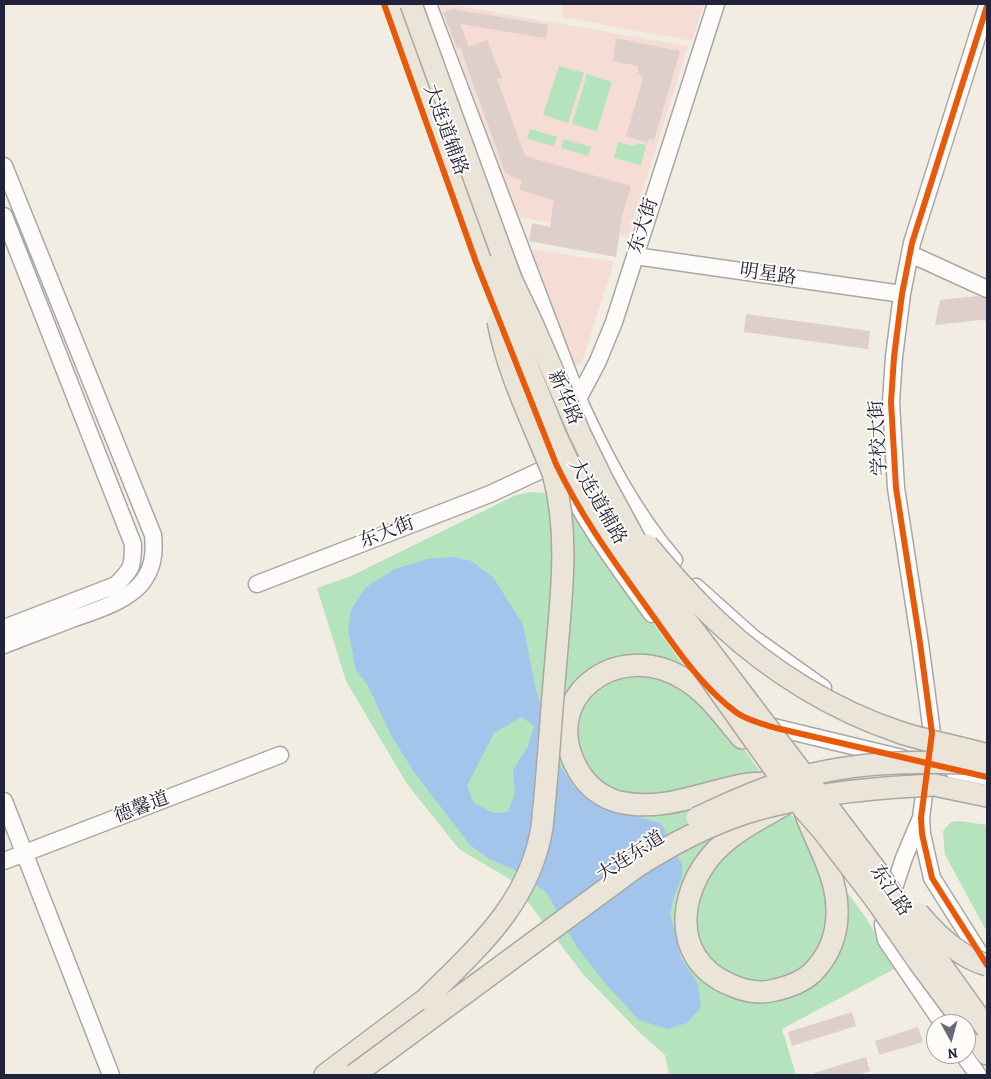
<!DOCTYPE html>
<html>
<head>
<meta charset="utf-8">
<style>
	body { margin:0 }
	#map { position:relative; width:991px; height:1079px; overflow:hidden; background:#f2ede3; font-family:Alegreya,serif }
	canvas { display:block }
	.frame { position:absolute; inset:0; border:5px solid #22223b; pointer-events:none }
	.north { position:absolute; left:926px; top:1014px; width:50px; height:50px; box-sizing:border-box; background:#fdfcf7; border:1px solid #a5a5ac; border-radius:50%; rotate:173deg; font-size:14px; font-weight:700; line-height:20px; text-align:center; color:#22223b }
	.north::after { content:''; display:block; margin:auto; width:18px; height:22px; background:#6b6976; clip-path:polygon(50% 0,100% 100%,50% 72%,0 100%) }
</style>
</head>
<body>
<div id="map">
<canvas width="991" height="1079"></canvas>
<div class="frame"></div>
<div class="north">N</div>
</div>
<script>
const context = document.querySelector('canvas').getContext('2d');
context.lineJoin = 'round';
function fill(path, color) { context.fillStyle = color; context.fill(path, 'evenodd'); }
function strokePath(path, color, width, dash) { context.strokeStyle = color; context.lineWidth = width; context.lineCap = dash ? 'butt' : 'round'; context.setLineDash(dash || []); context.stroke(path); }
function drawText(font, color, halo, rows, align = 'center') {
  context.font = font + ' Alegreya,"Noto Serif SC",serif'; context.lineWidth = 4; context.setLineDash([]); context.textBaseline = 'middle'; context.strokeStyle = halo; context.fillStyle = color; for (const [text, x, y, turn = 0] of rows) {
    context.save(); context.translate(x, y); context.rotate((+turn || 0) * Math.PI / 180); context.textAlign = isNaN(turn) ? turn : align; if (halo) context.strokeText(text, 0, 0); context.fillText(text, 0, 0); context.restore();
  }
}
fill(new Path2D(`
	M439,4H448L688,46L628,237L519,217Z
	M563,4H704L692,41L562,17Z
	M531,249L614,262L581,365L570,364Z`), '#f5ddd5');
fill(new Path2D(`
	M559,66L584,73L568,123L543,115Z
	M587,74L612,82L597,131L572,124Z
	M530,129L557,137L554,146L527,139Z
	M564,139L591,147L588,156L561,148Z
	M618,142L635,146L636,143L646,145L641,165L614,158Z
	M532,492L548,493L566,504L580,522L866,918L896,968L782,1029L796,1075H669L665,1055L639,1032L583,974L511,880L459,849L407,784L346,681L317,588L351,576L516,495Z
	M960,821L987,825V932L945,855L943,831L951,822Z`), '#b4e3be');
fill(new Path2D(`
	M454,557L471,561L493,577L523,624L535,686L560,766L574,787L600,807L661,823L682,865V877L674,896L670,913L681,958L698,984L701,1007L687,1023L667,1029L639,1020L605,983L576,946L547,893L513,869L489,859L470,845L414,772L391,735L367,684L356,670L348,630L351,610L366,587L395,569L427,559ZM522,717L534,726L528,746L513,770L515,793L508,812L494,813L474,803L467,786L494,733Z`), '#a3c5eb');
fill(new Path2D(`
	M453,9L548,25L546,38L460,24L469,47L487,40L502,78L497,79L525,156L631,186L622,216L616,257L529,241L532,223L550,227L554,200L519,190L522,180L512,177L505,172L460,47L457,48L443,13Z
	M616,38L680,51L654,140L649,139L648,143L626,136L643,79L638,72V66L613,61Z
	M978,296L987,299V321L982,320L935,325L940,300Z
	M746,314L870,331L868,349L744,332Z
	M852,1012L856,1026L792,1046L788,1032Z
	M918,1027L923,1042L879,1055L875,1041Z
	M866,1057L870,1071L857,1075H814V1073Z`), '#decfca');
const minor = new Path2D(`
	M428,4L578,399C604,456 633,512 674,560
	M987,6L912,243L902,294L894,357L891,402L896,488L920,643L932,733L921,818L922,834L932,878L987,965
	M4,166L153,535C155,554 153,570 140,585C123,603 94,611 72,619C49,628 26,636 4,645
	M4,216L133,544C133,567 132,569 116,585L4,628
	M635,256L902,294
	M909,258L917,257L987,289
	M543,430L578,399L598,361L614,322L716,4
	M558,467C583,521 618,567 652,614
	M257,584L490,494L561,461
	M696,587L753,638L823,688
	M761,724L902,758
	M953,770L987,777
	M4,801L111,1075
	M920,820L904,858L886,912L883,925L886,940L943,1024
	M4,861L280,755
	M963,1054L978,1075`);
const major = new Path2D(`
	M395,4L487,266
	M742,738C724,717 708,693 684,679C616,637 537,699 578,770C587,786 601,797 619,802C661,812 701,793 742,785C753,783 765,783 776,783
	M934,785L987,796
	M783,805C764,817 742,827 725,842C679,880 665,958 731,985C744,991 760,994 775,990C789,987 801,983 812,973C830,955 838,933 837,908C836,873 816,843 805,812
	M966,1025L987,1054
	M325,1075L426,999`);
strokePath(minor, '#a9a7a4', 19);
strokePath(major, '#a9a7a4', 24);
strokePath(minor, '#fdfcfb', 16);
strokePath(major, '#ebe4d8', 21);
const majorBridge = new Path2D(`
	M411,4L511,279L532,323L580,434L603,481L660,586L879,874L902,910L987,1029
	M487,266L555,434L569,464L618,548L774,768L804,809L824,832L876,900L919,962L965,1024
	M647,545C670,572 693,599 719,623C770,671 833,710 899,732C928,742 958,746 987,755
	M697,818C723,806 750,793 778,784C844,761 918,760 987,764
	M918,913C937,935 959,957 987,965
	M426,999C477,948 530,903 542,827C548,772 551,715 556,660C561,598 570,534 553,473C534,425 507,372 498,321
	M354,1075L636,867C670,845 706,826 745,813C806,794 871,788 934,785`);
strokePath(majorBridge, '#a9a7a4', 24, []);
strokePath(majorBridge, '#ebe4d8', 21);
strokePath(new Path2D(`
	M384,4L476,262L556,464C582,518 613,560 648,609C674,645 700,686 737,713C749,721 763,724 776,728L987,777
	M987,6L912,243L902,294L894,357L891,402L896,488L920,643L932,733L921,818L922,834L932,878L987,965`), '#e8590c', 6);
drawText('19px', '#22223b', '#fdfcf7', [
	["大连道辅路",445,130,70],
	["东大街",644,226,-72],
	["明星路",768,275,8],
	["新华路",564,398,67],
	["学校大街",879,438,-93],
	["大连道辅路",597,502,60],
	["东大街",387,533,-21],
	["德馨道",142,808,-21],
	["大连东道",631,857,-33],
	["东江路",890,891,56]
]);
</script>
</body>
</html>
